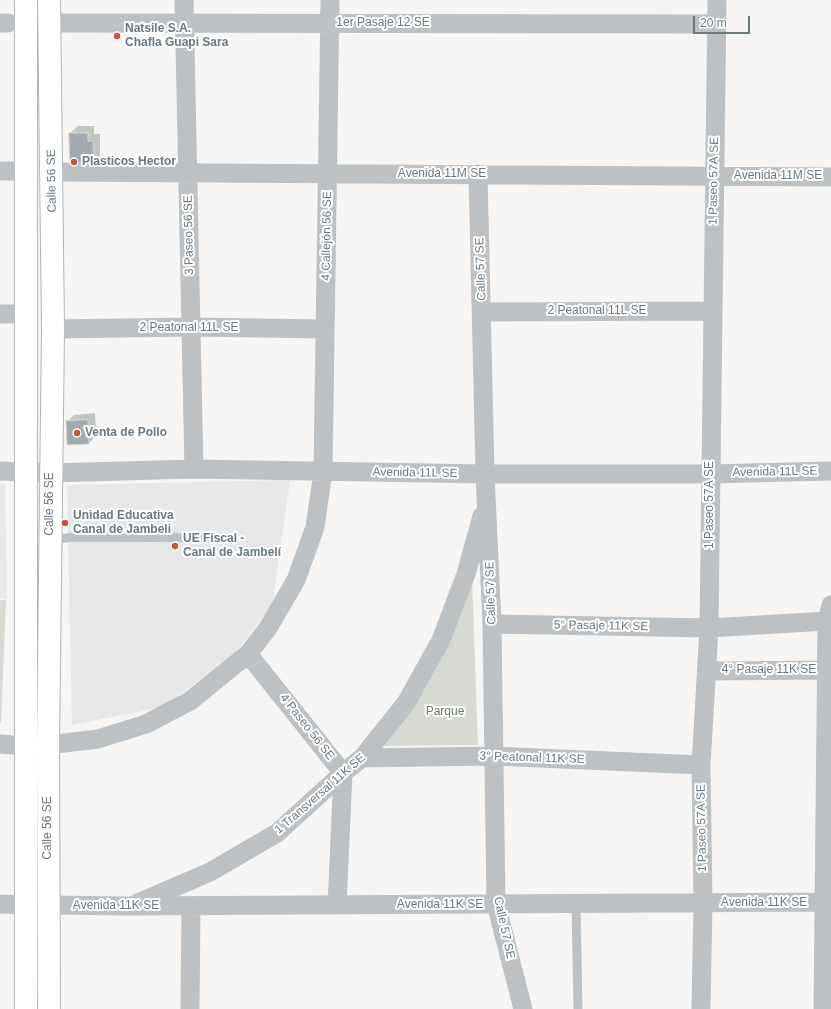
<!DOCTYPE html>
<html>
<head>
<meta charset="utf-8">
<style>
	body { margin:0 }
	#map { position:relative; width:831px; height:1009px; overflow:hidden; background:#f6f5f3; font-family:Helvetica,sans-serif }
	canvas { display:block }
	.scale { position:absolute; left:693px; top:16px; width:57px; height:18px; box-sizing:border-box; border:2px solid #697780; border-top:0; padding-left:5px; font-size:12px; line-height:14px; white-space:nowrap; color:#697780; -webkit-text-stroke:3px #fff; paint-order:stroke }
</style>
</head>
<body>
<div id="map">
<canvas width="831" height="1009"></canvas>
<div class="scale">20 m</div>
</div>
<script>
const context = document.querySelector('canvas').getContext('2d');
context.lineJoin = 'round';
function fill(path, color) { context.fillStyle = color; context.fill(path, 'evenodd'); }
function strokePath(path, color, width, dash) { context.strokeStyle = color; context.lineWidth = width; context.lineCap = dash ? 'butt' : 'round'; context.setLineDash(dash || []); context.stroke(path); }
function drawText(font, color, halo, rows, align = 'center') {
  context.font = font + ' Helvetica,sans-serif'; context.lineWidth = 4; context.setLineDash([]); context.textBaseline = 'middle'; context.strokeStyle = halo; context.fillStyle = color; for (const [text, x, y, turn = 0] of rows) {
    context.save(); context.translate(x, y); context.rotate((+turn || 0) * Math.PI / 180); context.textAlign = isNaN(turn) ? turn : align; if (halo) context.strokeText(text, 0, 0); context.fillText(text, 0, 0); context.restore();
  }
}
fill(new Path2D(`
	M290,480L272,606L232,656L163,707L72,725L67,485Z
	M0,484H5L7,598H0Z`), '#e6e7e6');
fill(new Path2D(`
	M472,576L478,745L379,746Z
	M0,600H6L1,723L0,722Z`), '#d6dad3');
fill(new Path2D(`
	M78,126H94V134H100V157L93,164L70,133Z
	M95,413L96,436L89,443L67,422L74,415Z`), '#0003');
const building = new Path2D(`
	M69,133H88V141H93L94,165H70Z
	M88,420L89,444L67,445L66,421Z`);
fill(building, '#a3aaaf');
strokePath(building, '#d7d7d5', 1);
const secondary = new Path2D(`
	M26,0V1009
	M49,1009L48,745L53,329L49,0`);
strokePath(secondary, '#b0b5b8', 24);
strokePath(new Path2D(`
	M50,540L74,537L226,538
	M576,904L578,1009`), '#bdc1c4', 9);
strokePath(new Path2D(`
	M184,0L194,469
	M0,23H8
	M49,23L717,24
	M0,171H26
	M52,172L831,177
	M478,174L485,474L492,624L496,904L523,1009
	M482,312L712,311
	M0,314H27
	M53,329L191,327L325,329
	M0,471L50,473L194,469L485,474H710L831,471
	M492,624L709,628L827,621
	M248,654L343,773L337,905
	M707,671L831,670
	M0,744L26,746
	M48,745L98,739L146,724L190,701L248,654L268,628L296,580L315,527L323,472L330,0
	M362,758L493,756L701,765
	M138,903L210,872L277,833L343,773L362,758L406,703L441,640L466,574L482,516
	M0,904L25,905
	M49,905L129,906L831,902
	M190,1009L191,906
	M701,1009L703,903L701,765L709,628L717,0
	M823,1009L827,621L831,605`), '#bdc1c4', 19);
strokePath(secondary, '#fff', 22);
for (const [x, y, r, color] of [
	[117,36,4,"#cb523d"],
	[74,162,4,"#cb523d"],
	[77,433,4,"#cb523d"],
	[65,523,4,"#cb523d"],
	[175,546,4,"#cb523d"]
]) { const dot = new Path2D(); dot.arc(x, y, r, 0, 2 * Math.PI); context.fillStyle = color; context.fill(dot); strokePath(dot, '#fff', 1.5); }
drawText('12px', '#697780', '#fff', [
	["1er Pasaje 12 SE",383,23],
	["Avenida 11M SE",442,174],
	["Avenida 11M SE",778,176],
	["Calle 56 SE",52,181,-91],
	["1 Paseo 57A SE",714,181,-89],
	["3 Paseo 56 SE",189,235,-91],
	["4 Callejón 56 SE",327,236,-89],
	["Calle 57 SE",481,269,-92],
	["2 Peatonal 11L SE",597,311],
	["2 Peatonal 11L SE",189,328],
	["Avenida 11L SE",775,472,-1],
	["Avenida 11L SE",415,473,1],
	["Calle 56 SE",50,504,-90],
	["1 Paseo 57A SE",710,505,-90],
	["Calle 57 SE",491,593,-92],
	["5° Pasaje 11K SE",601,626,1],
	["4° Pasaje 11K SE",769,670],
	["4 Paseo 56 SE",307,727,52],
	["3° Peatonal 11K SE",532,758,2],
	["1 Transversal 11K SE",320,794,-41],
	["Calle 56 SE",48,828,-90],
	["1 Paseo 57A SE",702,828,-91],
	["Avenida 11K SE",764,903],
	["Avenida 11K SE",440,905],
	["Avenida 11K SE",116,906],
	["Calle 57 SE",504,928,78]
]);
drawText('bold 12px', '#697780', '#fff', [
	["Natsile S.A.",125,29],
	["Chafla Guapi Sara",125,43],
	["Plasticos Hector",82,162],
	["Venta de Pollo",85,433],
	["Unidad Educativa",73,516],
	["Canal de Jambeli",73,530],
	["UE Fiscal -",183,539],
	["Canal de Jambelí",183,553]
], 'left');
drawText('12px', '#6b7867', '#fff', [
	["Parque",445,712]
]);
</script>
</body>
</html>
